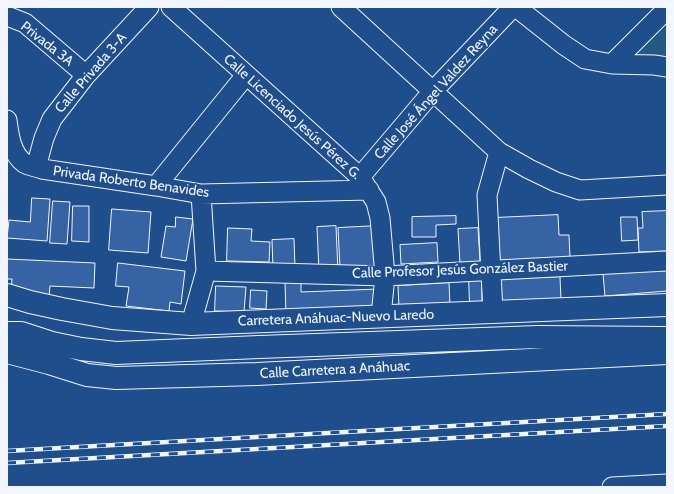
<!DOCTYPE html>
<html>
<head>
<meta charset="utf-8">
<style>
	body { margin:0 }
	#map { position:relative; width:674px; height:494px; overflow:hidden; background:#1f4e8c; font-family:Cabin,sans-serif }
	canvas { display:block }
	.frame { position:absolute; inset:0; border:8px solid #f2f6ff; pointer-events:none }
</style>
</head>
<body>
<div id="map">
<canvas width="674" height="494"></canvas>
<div class="frame"></div>
</div>
<script>
const context = document.querySelector('canvas').getContext('2d');
context.lineJoin = 'round';
function fill(path, color) { context.fillStyle = color; context.fill(path, 'evenodd'); }
function strokePath(path, color, width, dash) { context.strokeStyle = color; context.lineWidth = width; context.lineCap = dash ? 'butt' : 'round'; context.setLineDash(dash || []); context.stroke(path); }
function drawText(font, color, halo, rows, align = 'center') {
  context.font = font + ' Cabin,sans-serif'; context.lineWidth = 3; context.setLineDash([]); context.textBaseline = 'middle'; context.strokeStyle = halo; context.fillStyle = color; for (const [text, x, y, turn = 0] of rows) {
    context.save(); context.translate(x, y); context.rotate((+turn || 0) * Math.PI / 180); context.textAlign = isNaN(turn) ? turn : align; if (halo) context.strokeText(text, 0, 0); context.fillText(text, 0, 0); context.restore();
  }
}
const green = new Path2D(`
	M667,7V75L599,71Z`);
fill(green, '#245a82');
strokePath(green, '#a8bbd7', 1);
const building = new Path2D(`
	M32,198L50,199L47,241L7,238L9,220L30,222Z
	M53,201L70,202L67,244L50,243Z
	M73,206H89V242L72,241Z
	M112,209L151,212L148,253L109,250Z
	M667,211V251L639,252L638,228H643L642,212Z
	M558,215L559,235H569L570,258L496,261L494,218Z
	M456,216V224L436,225V237H412V217Z
	M176,217L193,219L186,261L161,257L166,226L175,227Z
	M621,217H637L638,240L622,241Z
	M336,226L338,271L319,272L317,227Z
	M377,226L379,266L340,268L338,228Z
	M228,228L252,229L251,241L270,242L269,262L227,261Z
	M478,228L480,262L460,264L458,229Z
	M294,239L295,268L273,269L272,240Z
	M437,243L438,262L401,264L400,245Z
	M7,259L95,263L94,288L50,286L49,296L11,294L12,279H7Z
	M118,263L185,271L181,304L170,302L169,311L126,306L129,287L116,286Z
	M667,270V291L605,296L603,274Z
	M560,277L561,300L501,303L500,279Z
	M469,278H482V305H470Z
	M301,280V292L379,289L380,312L286,316L285,281Z
	M449,283L450,305L399,308L398,286Z
	M216,286L246,287L244,312L215,311Z
	M251,290L267,291L266,309L250,308Z`);
fill(building, '#3563a3');
strokePath(building, '#f2f6ff', 1);
const minor = new Path2D(`
	M171,7L360,177L376,202L380,218L385,276L381,316
	M341,7L499,152L529,169L556,182L580,190L667,185
	M516,7L564,45L585,59L612,64L654,65L667,67
	M7,16L25,23L86,75
	M612,64L667,9
	M7,120C9,135 11,153 24,163C29,166 37,167 42,169L156,186L201,194L369,190
	M36,167L44,138L52,119L86,75L149,7
	M360,177L433,91L513,7
	M156,186L246,75
	M206,271L385,276L667,261
	M493,312L487,195L499,152
	M191,324L206,271L201,194
	M612,487L667,484`);
const major = new Path2D(`
	M7,295L30,302L62,309L112,318L191,324L667,305
	M7,333H21L52,343L81,349L116,353L259,347L538,337L667,338
	M7,352L49,363L87,375L116,378L257,374L667,353`);
strokePath(minor, '#f2f6ff', 21);
strokePath(major, '#f2f6ff', 24);
strokePath(minor, '#1f4e8c', 19);
strokePath(major, '#1f4e8c', 22);
const rail = new Path2D(`
	M7,451L667,414
	M7,463L667,426`);
strokePath(rail, '#f2f6ff', 4.5);
strokePath(rail, '#1f4e8c', 3, [9]);
drawText('14px', '#f2f6ff', '#1f4e8c', [
	["Privada 3A",47,44,38],
	["Calle Privada 3-A",91,73,-49],
	["Calle José Ángel Valdez Reyna",436,92,-48],
	["Calle Licenciado Jesús Pérez G.",292,117,42],
	["Privada Roberto Benavides",131,182,8],
	["Calle Profesor Jesús González Bastier",460,270,-2],
	["Carretera Anáhuac-Nuevo Laredo",336,318,-2],
	["Calle Carretera a Anáhuac",335,370,-3]
]);
</script>
</body>
</html>
